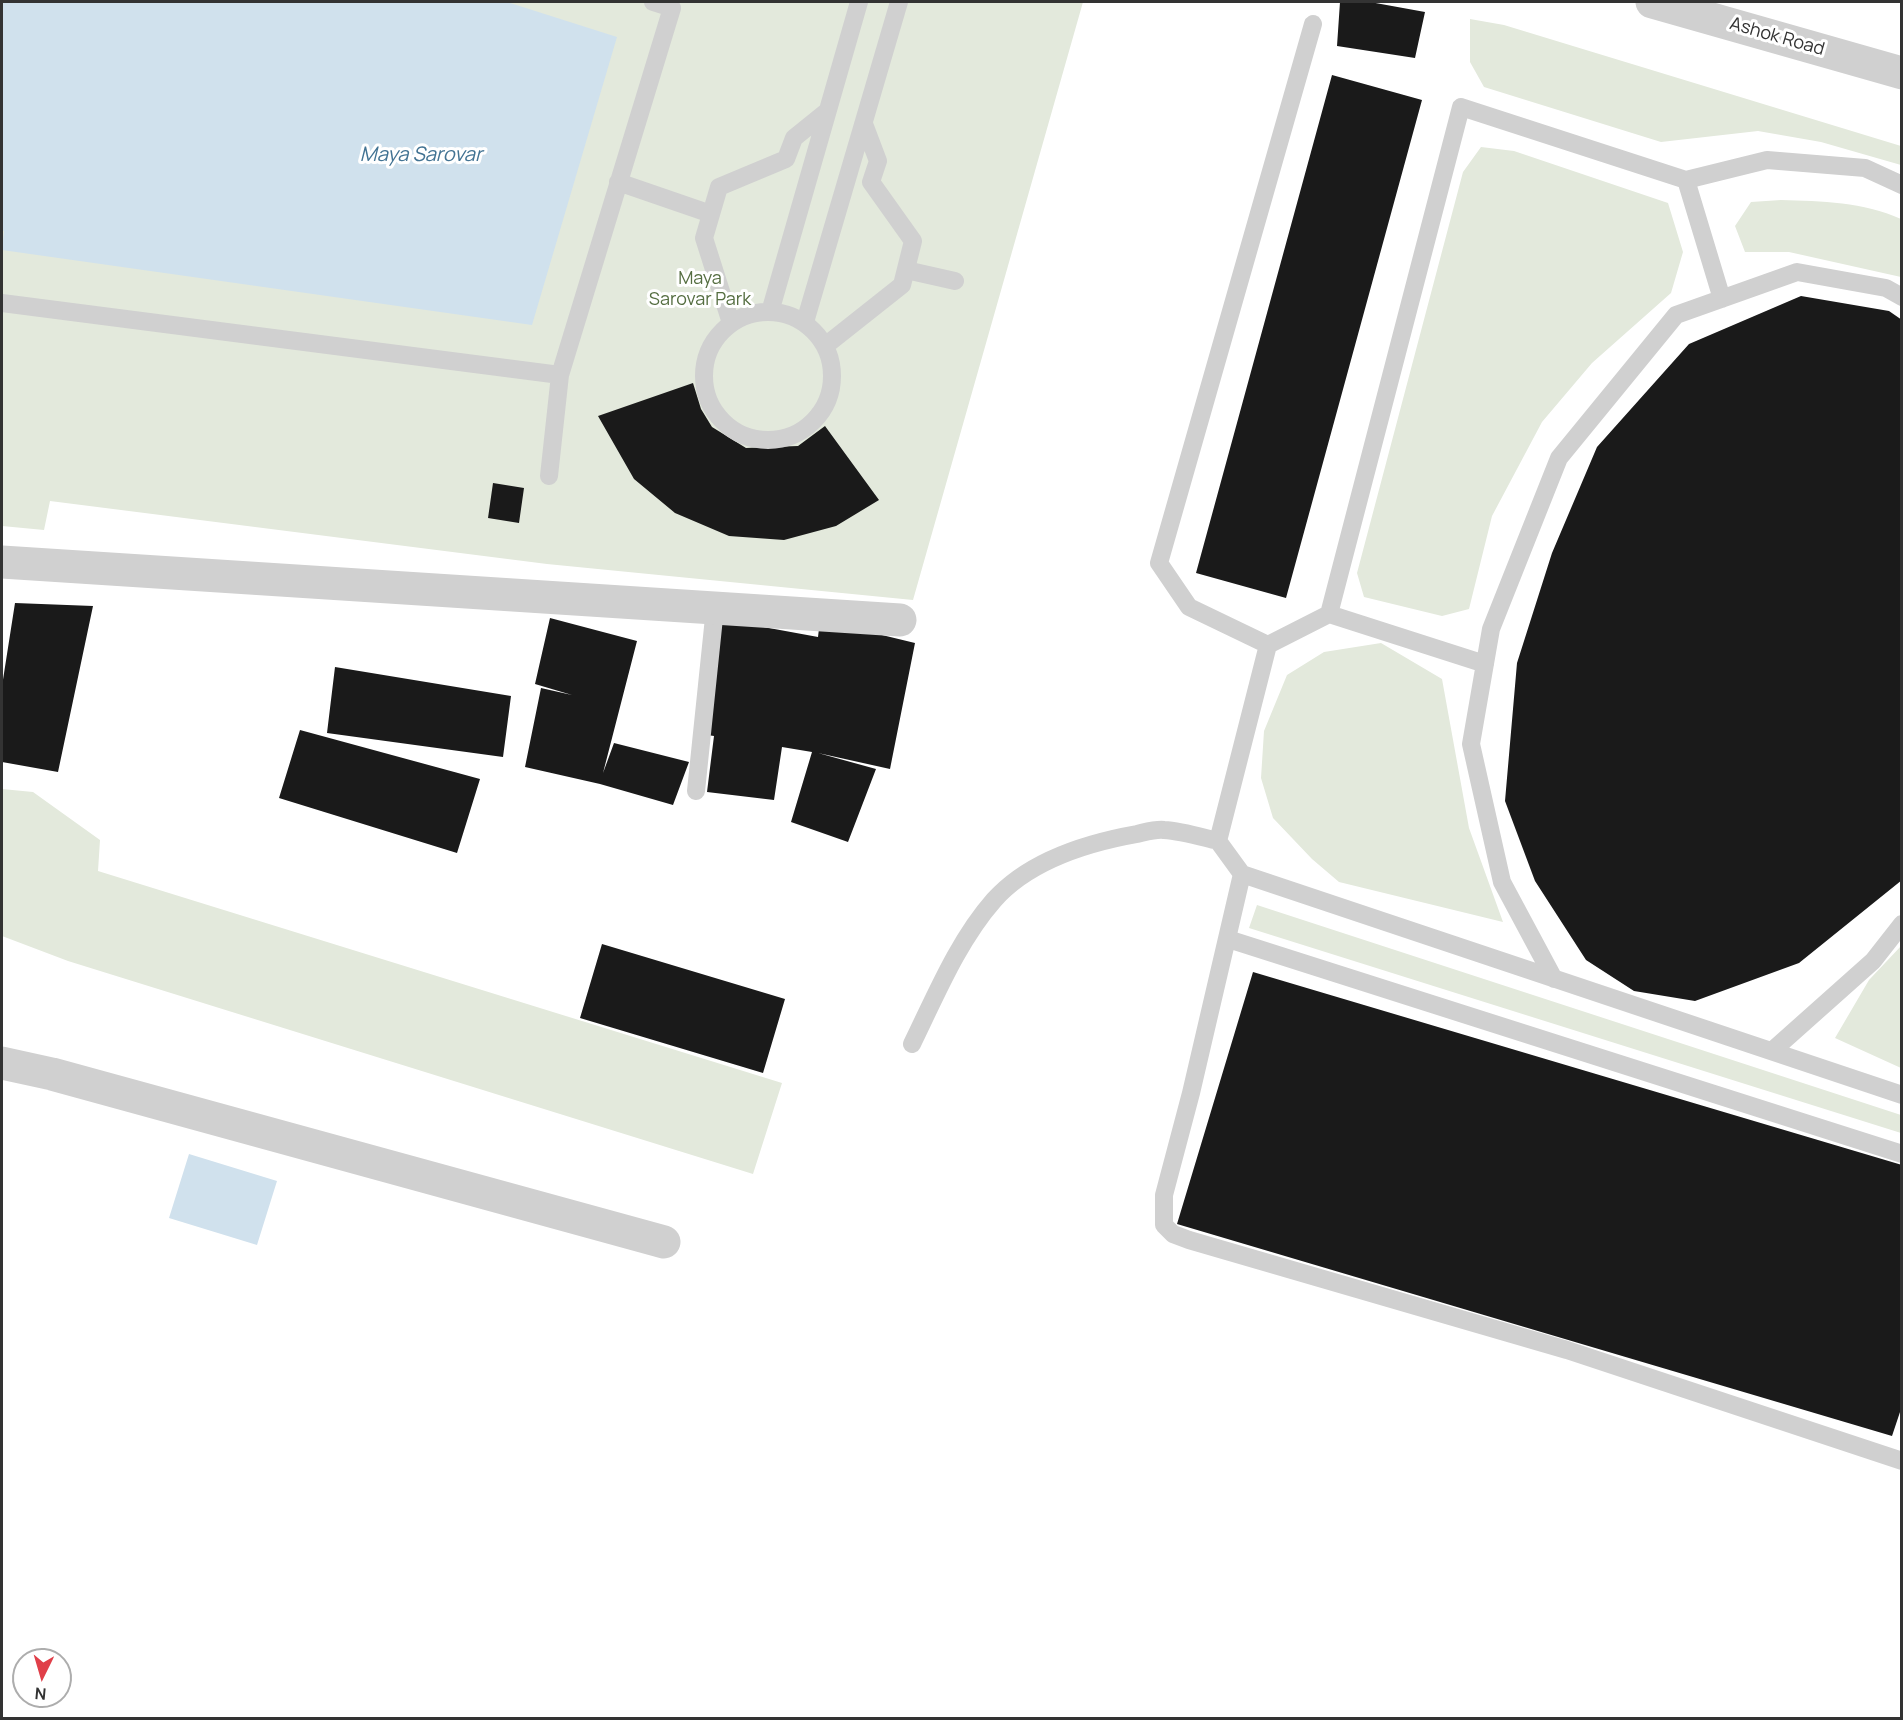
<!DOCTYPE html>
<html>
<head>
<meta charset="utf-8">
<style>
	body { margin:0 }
	#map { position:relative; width:1903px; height:1720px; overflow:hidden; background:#fff; font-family:Manrope,sans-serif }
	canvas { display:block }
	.frame { position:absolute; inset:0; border:3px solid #333; pointer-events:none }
	.north { position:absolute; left:12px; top:1648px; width:60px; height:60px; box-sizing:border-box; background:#fff; border:2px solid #adadad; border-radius:50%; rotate:185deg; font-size:16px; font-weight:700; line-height:24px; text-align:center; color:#333 }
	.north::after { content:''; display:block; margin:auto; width:21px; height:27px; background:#e03f49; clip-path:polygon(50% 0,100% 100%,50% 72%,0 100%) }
</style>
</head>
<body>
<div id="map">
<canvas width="1903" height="1720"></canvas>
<div class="frame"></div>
<div class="north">N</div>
</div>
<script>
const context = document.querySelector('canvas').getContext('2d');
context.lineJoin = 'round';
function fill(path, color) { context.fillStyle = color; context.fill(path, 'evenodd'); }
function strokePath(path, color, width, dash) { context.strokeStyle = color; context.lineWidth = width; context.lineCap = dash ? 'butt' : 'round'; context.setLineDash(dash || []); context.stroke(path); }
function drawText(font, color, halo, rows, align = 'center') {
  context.font = font + ' Manrope,sans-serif'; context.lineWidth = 6; context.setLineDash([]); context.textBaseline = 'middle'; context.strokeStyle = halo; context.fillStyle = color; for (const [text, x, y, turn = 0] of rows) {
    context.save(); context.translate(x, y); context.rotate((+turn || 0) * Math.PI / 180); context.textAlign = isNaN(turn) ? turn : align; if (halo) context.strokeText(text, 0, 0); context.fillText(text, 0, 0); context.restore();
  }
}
fill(new Path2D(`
	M2,2H1083L913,600L547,564L50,501L44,530L2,526Z
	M1470,19L1504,25L1901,146V165L1821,142L1758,131L1661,142L1484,87L1470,62Z
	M1481,147L1514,151L1668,203L1683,252L1671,293L1592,363L1542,422L1492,516L1469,609L1442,616L1364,597L1357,573L1463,172Z
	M1781,200C1822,201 1863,202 1901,219V277L1789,252H1745L1735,226L1751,202Z
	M1381,643L1442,679L1469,828L1503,922L1339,882L1312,859L1273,818L1261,778L1264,731L1287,675L1324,652Z
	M2,789L33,792L100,840L98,871L782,1083L753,1174L68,961L2,936Z
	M1257,905L1901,1115V1133L1249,928Z
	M1901,946V1068L1835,1038L1869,980Z`), '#e3e9dc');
fill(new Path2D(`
	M2,2H507L617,37L532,325L2,250L4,231L2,230Z
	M189,1154L277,1181L257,1245L169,1218Z`), '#d0e1ed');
fill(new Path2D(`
	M1340,2H1370L1425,12L1415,58L1337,46Z
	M1332,75L1422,100L1286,598L1196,573Z
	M1801,296L1889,311L1902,320V880L1799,963L1695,1001L1634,991L1586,960L1535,881L1505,801L1517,663L1552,553L1597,447L1689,344Z
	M693,383L701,409L712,427L746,448L798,446L825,426L879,500L836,526L784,540L729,536L675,513L634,479L598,416Z
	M493,483L524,488L519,523L488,518Z
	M15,603L93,606L58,772L2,762V686Z
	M550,618L637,641L603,773L614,743L689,762L673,805L600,784L525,767L541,688L572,695L535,684Z
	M720,619L818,637L820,620L915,643L890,769L818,753L876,769L848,842L791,822L812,752L782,747L774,800L707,792L714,736L707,735Z
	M335,667L511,696L503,757L327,733Z
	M300,730L480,779L457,853L279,798Z
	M602,944L785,999L763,1073L580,1018Z
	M1253,972L1902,1165V1406L1892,1436L1177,1224Z`), '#1a1a1a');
strokePath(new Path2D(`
	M1313,24L1159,563L1189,607L1268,645L1218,841L1242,874L1191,1093L1164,1195V1225L1173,1234L1189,1240L1567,1350L1902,1461
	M1686,180L1722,299
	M618,182L711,214
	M906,270L955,281
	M2,303L560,375L549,476
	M704 376a64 64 0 1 1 128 0a64 64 0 1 1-128 0Z
	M770,312L859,2
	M805,322L899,2
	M731,323L704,238L719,187L786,159L794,138L825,113
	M825,346L902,285L913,241L871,182L878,161L864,124
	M560,375L672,8L653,2
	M1329,614L1485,664
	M1268,645L1329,614L1461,107L1686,180L1767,160L1865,168L1902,185
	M696,791L715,608
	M1242,874L1902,1095
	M1228,939L1902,1154
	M1554,979L1502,882L1471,744L1491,629L1559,458L1676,315L1797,272L1886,288L1902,297
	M912,1044C936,995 958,941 994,900C1029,861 1086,843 1137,834C1146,832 1156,829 1164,830C1182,831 1201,837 1218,841
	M1772,1051L1873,961L1902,924`), '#d0d0d0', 18);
strokePath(new Path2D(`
	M2,562L900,620
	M2,1063L52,1074L664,1242`), '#d0d0d0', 33);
strokePath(new Path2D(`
	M1652,2L1902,73`), '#d0d0d0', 33);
drawText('18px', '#333', '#fff', [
	["Ashok Road",1777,37,16]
]);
drawText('18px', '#556e41', '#fff', [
	["Maya",700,279],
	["Sarovar Park",700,300]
]);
drawText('italic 20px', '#427393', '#fff', [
	["Maya Sarovar",421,155]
]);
</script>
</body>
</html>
